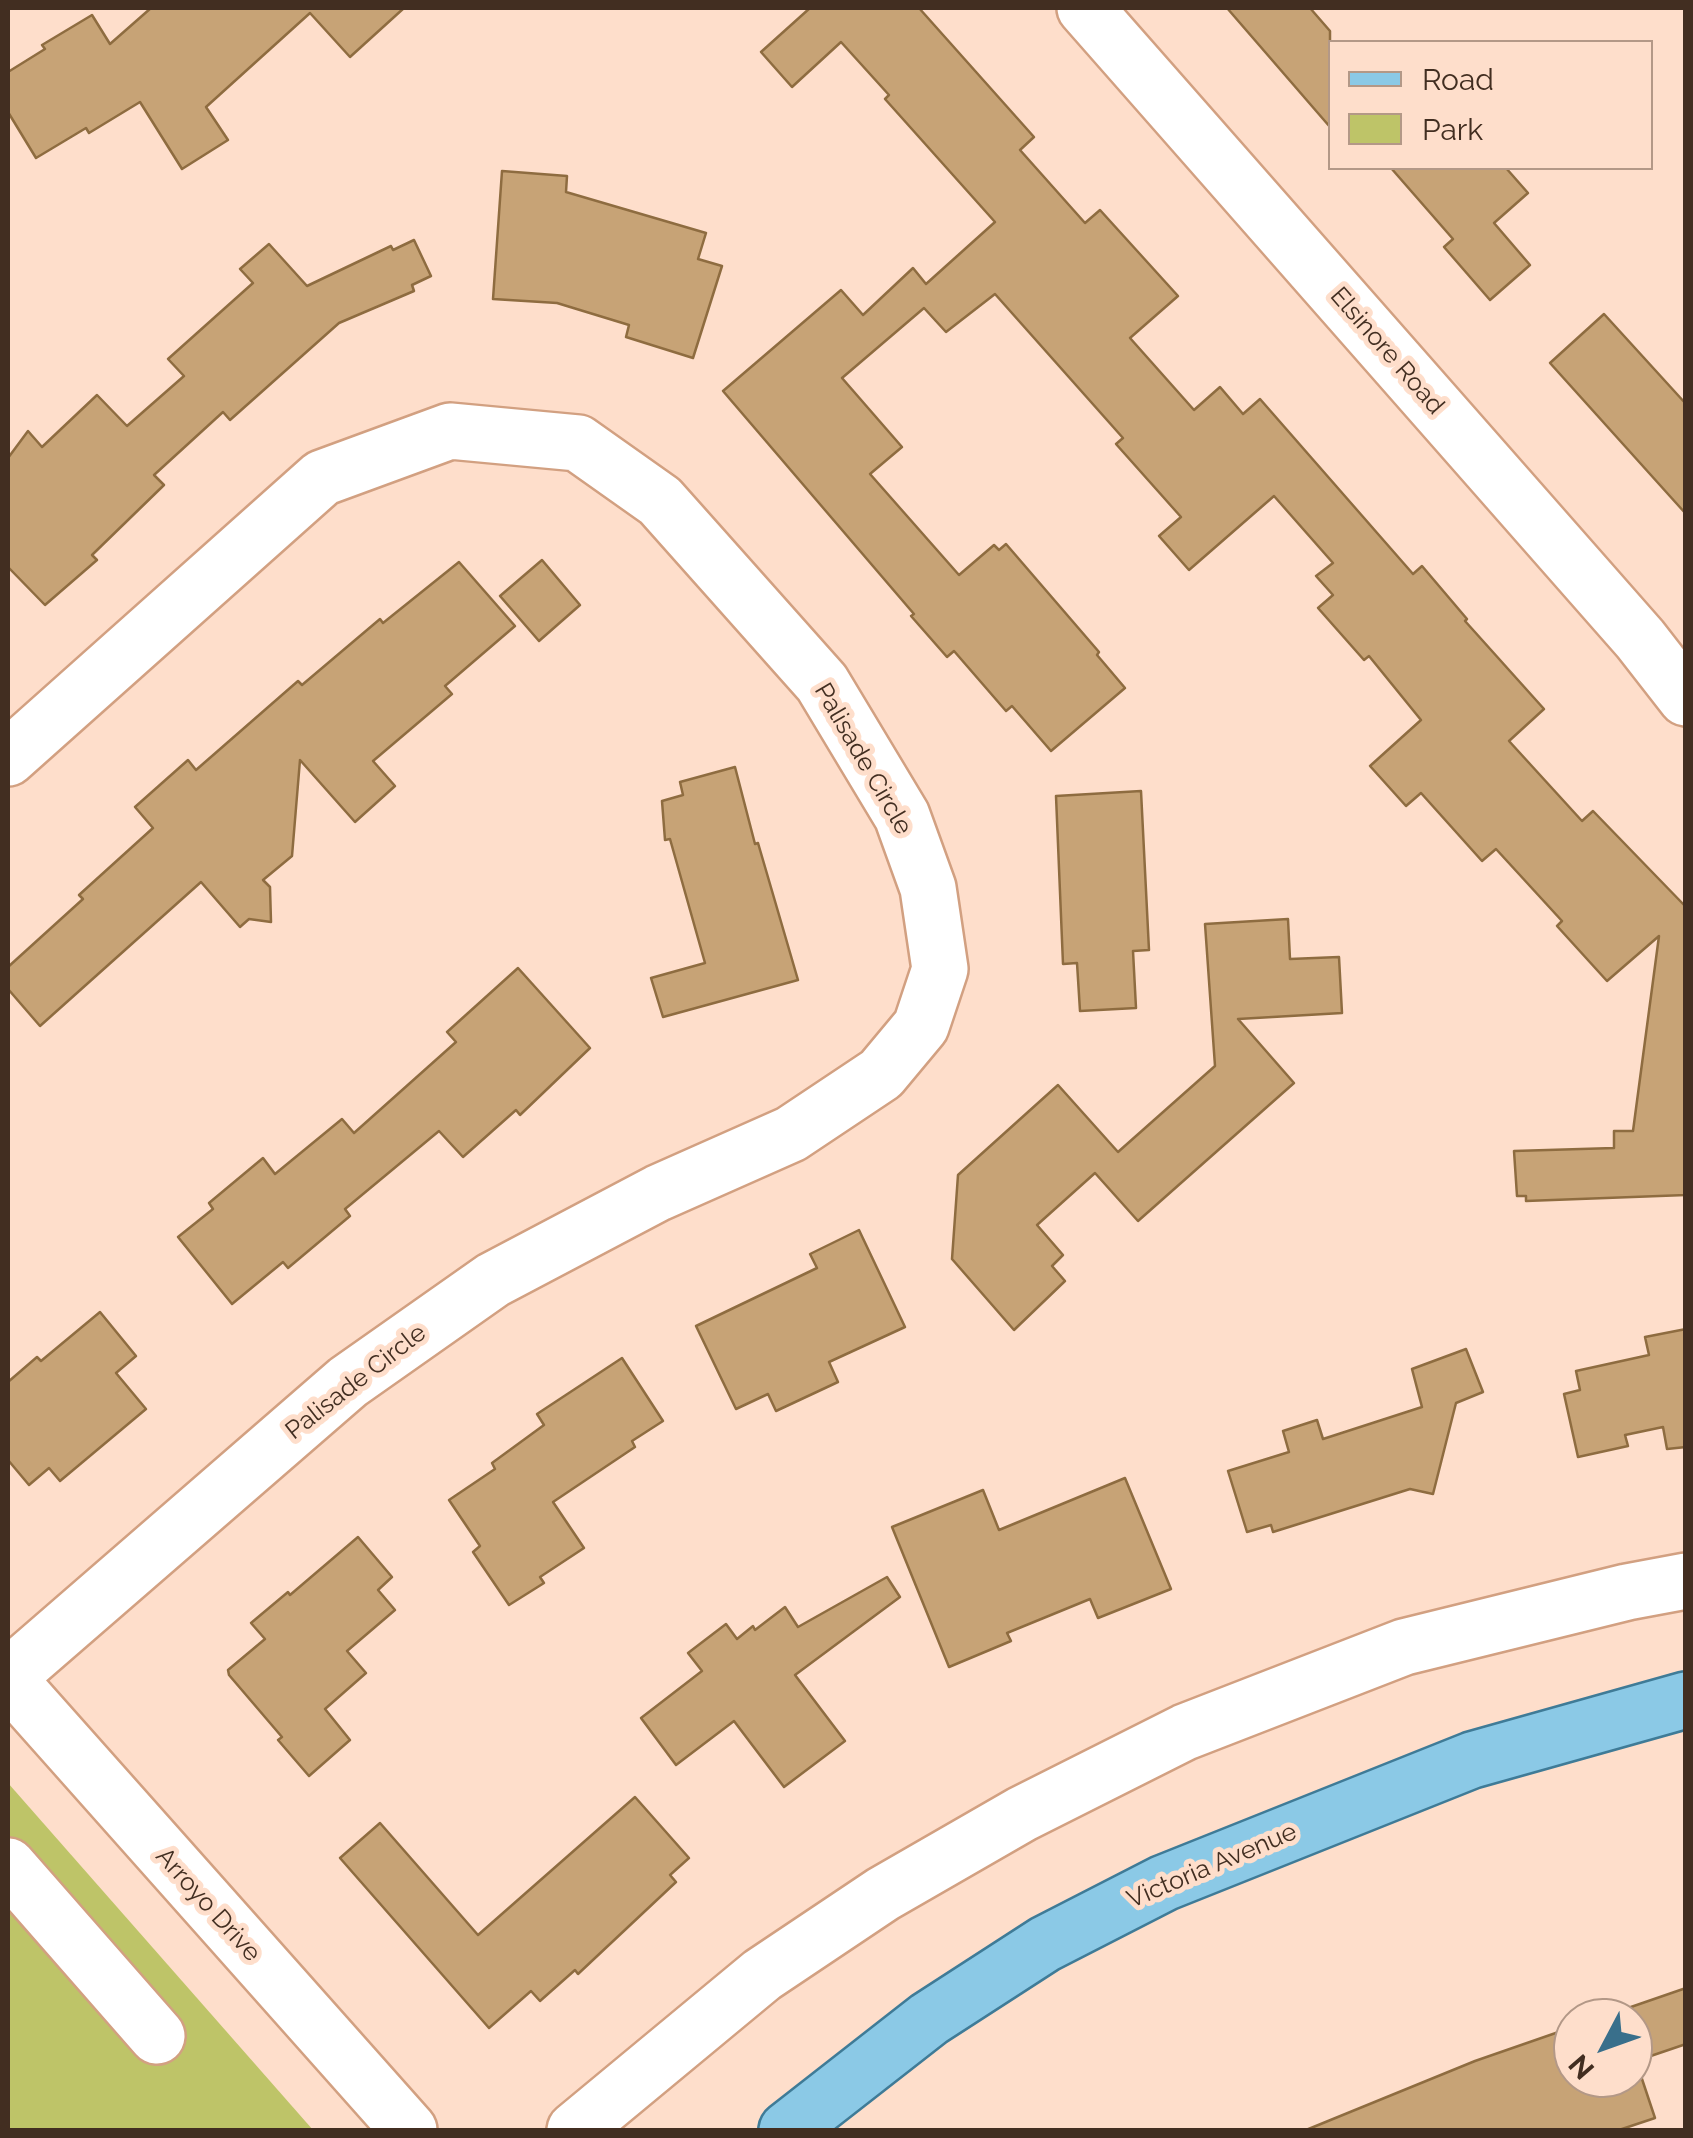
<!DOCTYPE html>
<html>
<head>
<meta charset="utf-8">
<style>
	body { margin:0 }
	#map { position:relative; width:1693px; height:2138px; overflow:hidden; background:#fedecb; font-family:Raleway,sans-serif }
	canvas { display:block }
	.frame { position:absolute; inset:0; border:10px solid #422e21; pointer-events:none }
	.legend { position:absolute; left:1328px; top:40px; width:325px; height:130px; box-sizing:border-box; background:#fedecb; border:2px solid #b39887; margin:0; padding:12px 18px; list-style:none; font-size:30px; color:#422e21 }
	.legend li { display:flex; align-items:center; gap:20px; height:50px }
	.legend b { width:50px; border:2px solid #b39887 }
	.north { position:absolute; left:1553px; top:1998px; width:100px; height:100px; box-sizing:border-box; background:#fedecb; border:2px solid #b39887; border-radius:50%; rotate:229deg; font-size:28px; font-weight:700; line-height:40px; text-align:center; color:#422e21 }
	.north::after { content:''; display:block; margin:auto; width:35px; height:45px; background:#396f8b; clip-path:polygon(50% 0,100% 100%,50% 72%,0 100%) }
</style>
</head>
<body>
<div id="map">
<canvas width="1693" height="2138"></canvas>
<div class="frame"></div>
<ul class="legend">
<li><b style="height:12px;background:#8bc9e6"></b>Road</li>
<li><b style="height:28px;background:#bec468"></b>Park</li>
</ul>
<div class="north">N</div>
</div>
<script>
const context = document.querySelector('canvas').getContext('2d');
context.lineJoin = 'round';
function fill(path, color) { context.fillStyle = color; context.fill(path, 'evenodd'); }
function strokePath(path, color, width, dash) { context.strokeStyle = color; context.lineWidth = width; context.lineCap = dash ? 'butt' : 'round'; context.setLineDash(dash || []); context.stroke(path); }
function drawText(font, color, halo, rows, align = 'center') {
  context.font = font + ' Raleway,sans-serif'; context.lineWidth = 10; context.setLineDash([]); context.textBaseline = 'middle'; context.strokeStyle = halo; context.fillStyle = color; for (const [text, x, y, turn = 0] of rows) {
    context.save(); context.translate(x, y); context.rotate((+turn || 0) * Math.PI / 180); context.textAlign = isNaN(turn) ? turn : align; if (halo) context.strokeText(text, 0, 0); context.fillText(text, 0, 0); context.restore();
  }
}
fill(new Path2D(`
	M8,1783L313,2130H8Z`), '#bec468');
const building = new Path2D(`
	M151,8H404L350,57L310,13L206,107L228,140L182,169L140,102L89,133L86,128L36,158L8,112V72L45,49L42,45L92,15L110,44Z
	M810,8H919L1034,137L1020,150L1085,223L1100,210L1178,296L1130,338L1194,410L1220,387L1243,414L1260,399L1413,574L1422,566L1467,619L1465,621L1544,709L1509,741L1582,821L1593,811L1686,907V1195L1526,1201V1196H1517L1514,1151L1614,1148V1131H1633L1659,936L1607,981L1557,926L1562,921L1496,849L1482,861L1421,793L1406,806L1370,766L1421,720L1369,656L1364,660L1318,608L1333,595L1316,576L1333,563L1274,496L1189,570L1159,536L1181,517L1116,444L1123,438L995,294L946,332L924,308L842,378L902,447L870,474L959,575L994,545L999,550L1006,544L1099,652L1097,655L1125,688L1051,751L1012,706L1006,711L954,651L947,657L911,616L914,614L723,391L841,290L863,315L913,268L926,284L995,222L885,99L889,95L841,42L792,87L761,52Z
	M1227,8H1310L1330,31V127Z
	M1391,168H1506L1528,193L1494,223L1530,265L1490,300L1444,247L1453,239Z
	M502,171L567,176L566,192L706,233L698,259L722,266L693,358L626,337L629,325L557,303L493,299Z
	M414,240L431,276L412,285L414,291L339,323L230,420L223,412L154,475L164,485L92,555L97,560L45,605L8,567V458L28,431L42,447L97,395L127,426L184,376L168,359L253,283L240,269L269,244L307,286L391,246L393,250Z
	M1604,314L1686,404V514L1550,363Z
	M542,560L580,605L539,641L500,596Z
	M459,562L515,626L445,686L452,694L373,761L395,786L355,822L300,760L292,856L263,880L270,887L271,922L249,919L240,927L201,882L40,1026L8,989V967L83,899L79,895L153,828L135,807L188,760L196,770L298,681L302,685L380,619L383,623Z
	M735,767L755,844L758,843L798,980L663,1017L651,978L705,963L670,839L665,840L662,801L683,795L680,782Z
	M1141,791L1149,950L1133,951L1136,1008L1080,1011L1077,963L1063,964L1056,796Z
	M1288,919L1290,959L1339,957L1342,1013L1238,1019L1294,1083L1138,1221L1095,1173L1037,1225L1063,1255L1052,1266L1065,1281L1014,1330L952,1259L958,1175L1058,1085L1118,1152L1215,1066L1205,924Z
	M518,968L590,1048L520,1115L516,1110L463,1157L439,1131L345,1209L350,1216L288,1268L283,1262L232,1304L178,1237L213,1209L209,1203L263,1158L275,1174L342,1119L354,1133L456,1042L447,1032Z
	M859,1230L905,1327L829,1362L838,1382L776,1411L768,1394L736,1409L696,1326L817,1268L810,1254Z
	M100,1312L136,1356L116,1373L146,1409L60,1481L49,1468L29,1485L8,1460V1382L37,1357L41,1361Z
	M1686,1329V1447L1667,1449L1663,1427L1625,1435L1628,1446L1578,1457L1564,1394L1580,1390L1576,1371L1649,1355L1645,1337Z
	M1466,1349L1483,1392L1456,1403L1433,1494L1410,1489L1273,1532L1271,1525L1247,1532L1228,1471L1289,1452L1283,1431L1317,1420L1323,1439L1422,1407L1412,1369Z
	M622,1358L663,1421L632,1441L635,1447L553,1502L584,1548L540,1577L544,1583L509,1605L473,1552L480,1546L449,1500L495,1469L492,1463L544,1425L537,1414Z
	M1125,1478L1171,1589L1098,1618L1090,1599L1007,1633L1011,1641L949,1667L892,1527L983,1490L999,1530Z
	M358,1537L392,1577L378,1590L395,1610L347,1651L366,1673L325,1709L350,1740L309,1776L278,1740L282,1737L229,1675L228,1670L265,1639L251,1623L288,1592L290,1595Z
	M887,1577L900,1597L795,1675L845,1741L784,1787L734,1721L676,1765L641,1718L702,1671L688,1653L726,1624L737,1639L753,1626L755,1630L785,1607L798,1627Z
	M635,1797L689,1858L670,1875L676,1882L578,1974L575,1970L540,2001L531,1991L489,2028L340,1858L380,1823L478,1935Z
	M1686,1988V2044L1636,2061L1655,2118L1619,2130H1306L1475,2061L1573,2027V2078H1633V2018H1599Z`);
fill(building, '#c7a376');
strokePath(building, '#8e6c40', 2.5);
const minor = new Path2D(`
	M1085,8L1640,639L1686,698
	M8,758L322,478L450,431L578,443L660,501L822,683L902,816L928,888L940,969L921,1026L881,1074L791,1134L658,1193L493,1280L348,1382L8,1677
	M8,1679L409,2130
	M8,1866L157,2036
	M575,2130L762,1975L883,1894L1022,1814L1185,1732L1404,1647L1627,1592L1686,1581`);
const major = new Path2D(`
	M787,2130L929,2019L1045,1944L1164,1883L1472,1760L1686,1700`);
strokePath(minor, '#d2a081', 60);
strokePath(major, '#3f7b97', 60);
strokePath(minor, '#fff', 55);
strokePath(major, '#8bc9e6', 55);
drawText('25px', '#422e21', '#fedecb', [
	["Elsinore Road",1387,351,49],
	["Palisade Circle",863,759,60],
	["Palisade Circle",356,1382,-38],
	["Victoria Avenue",1212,1866,-23],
	["Arroyo Drive",208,1905,48]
]);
</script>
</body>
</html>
